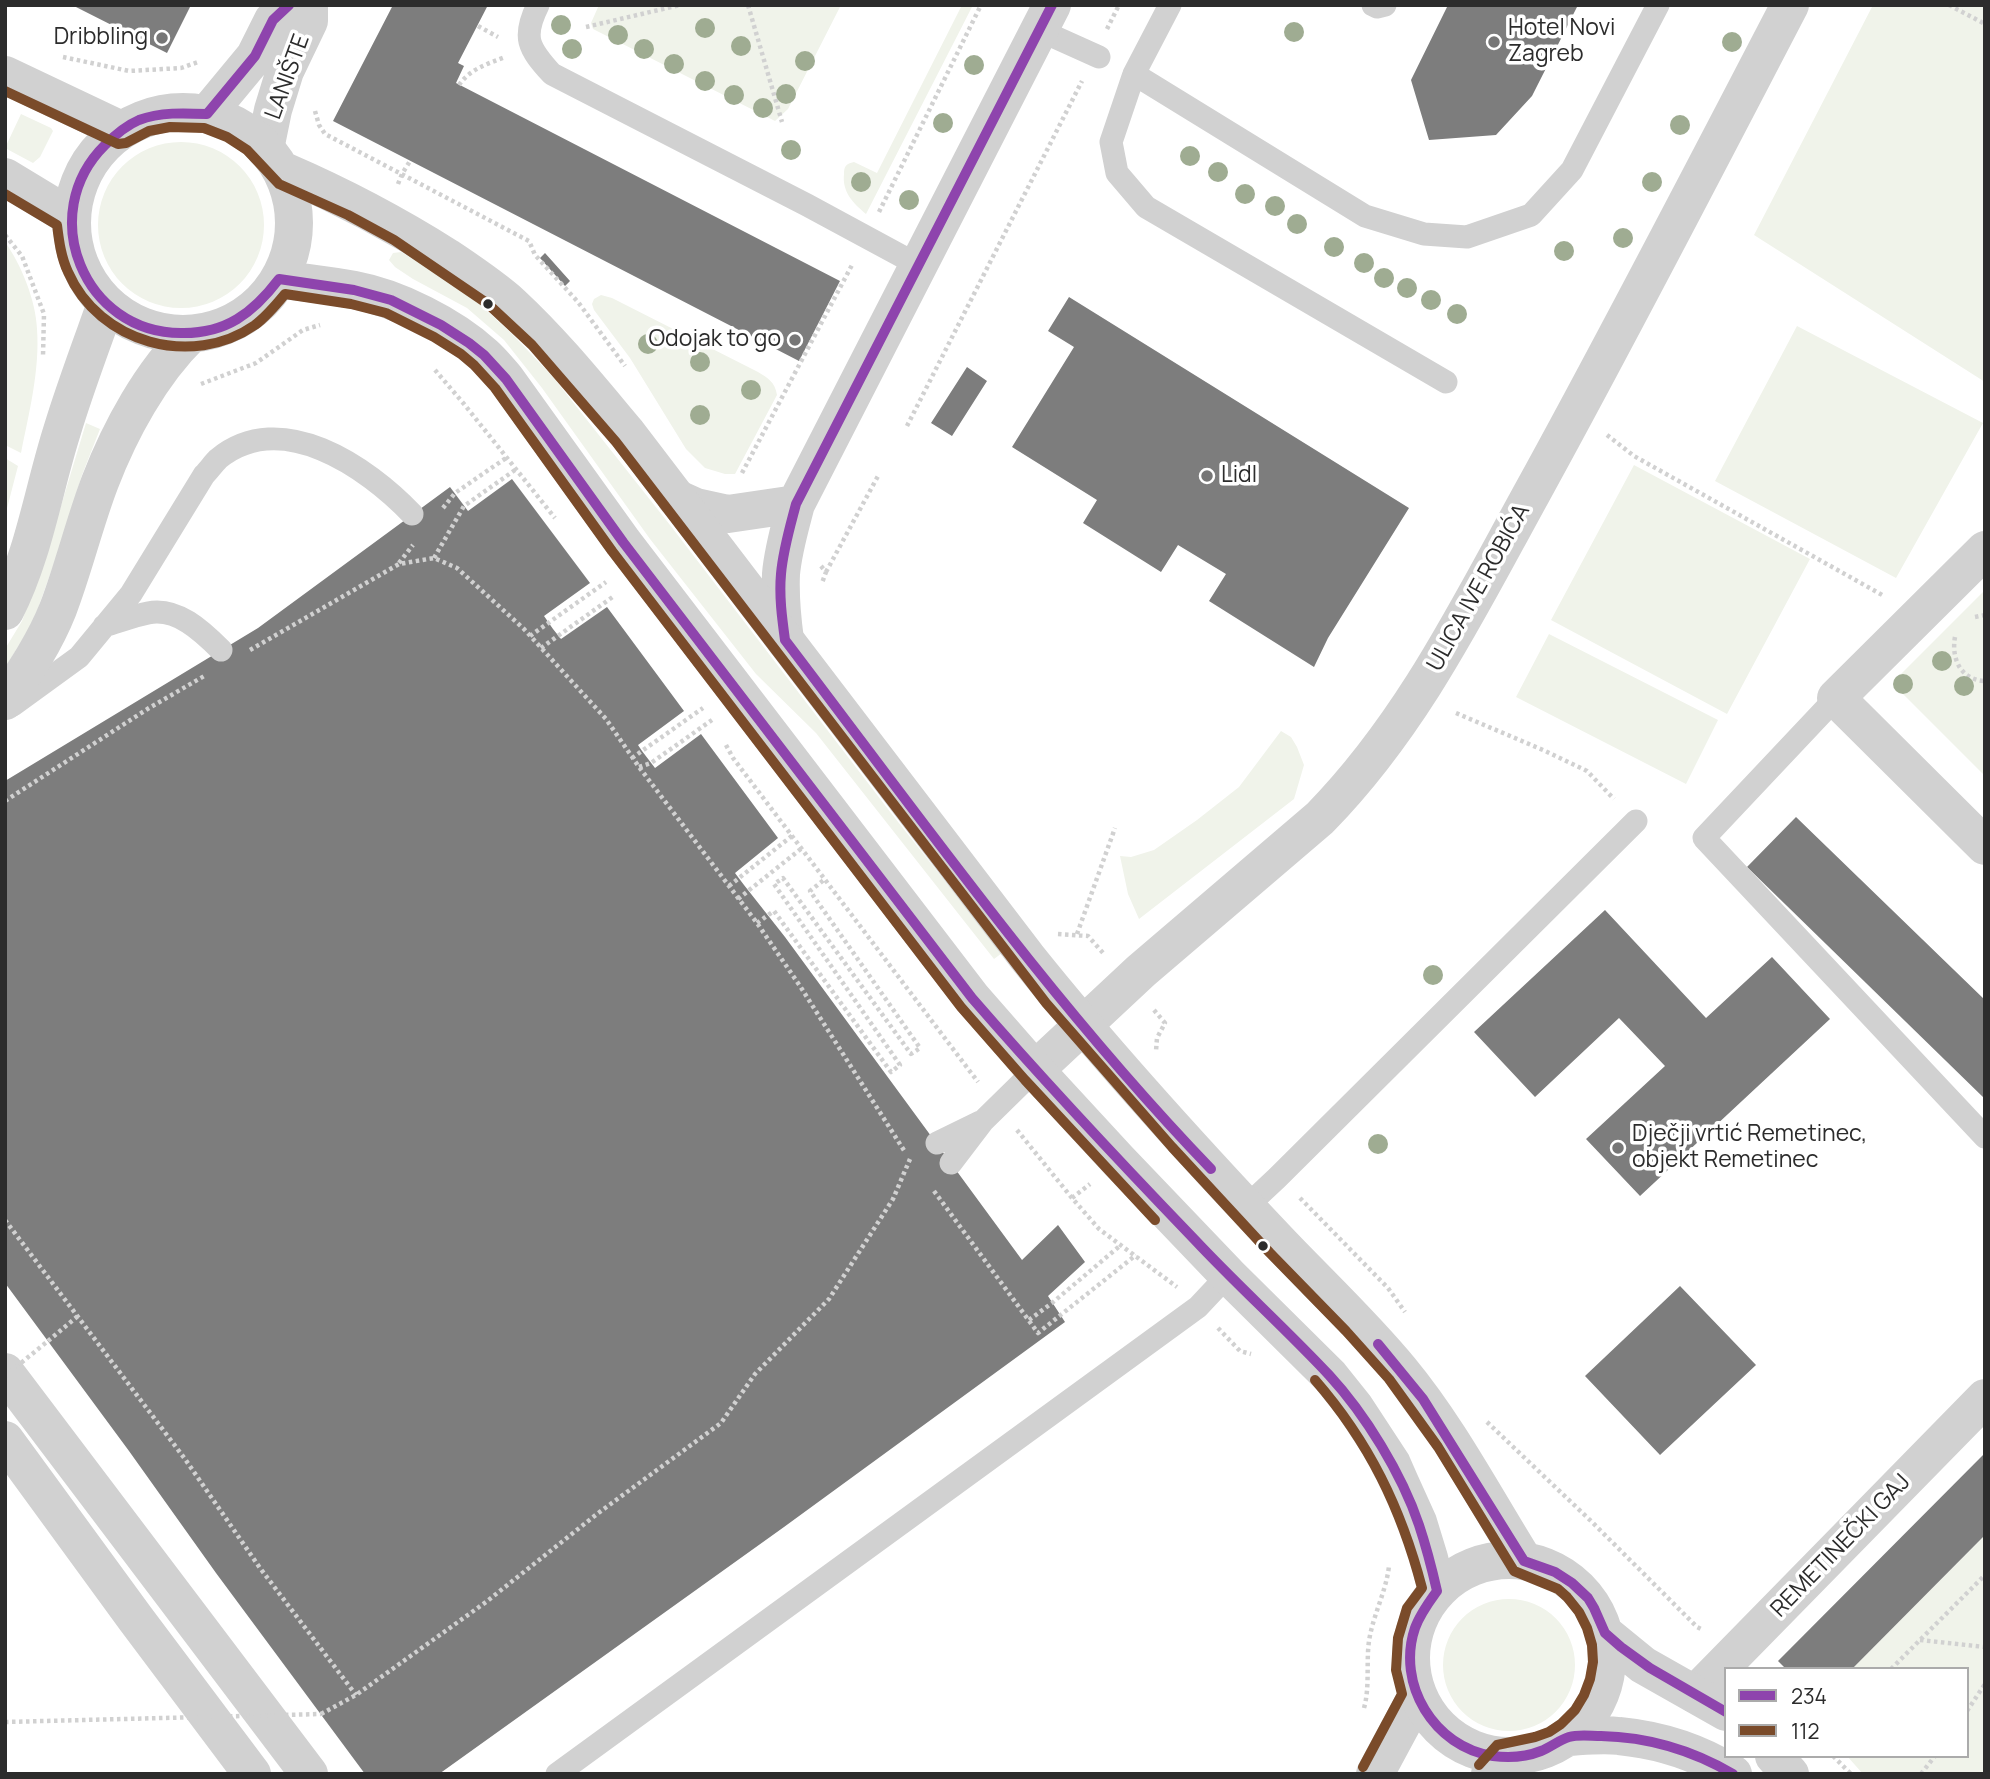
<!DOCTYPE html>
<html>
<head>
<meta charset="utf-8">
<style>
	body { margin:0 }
	#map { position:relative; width:1990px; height:1779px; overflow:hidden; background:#fff; font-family:Manrope,sans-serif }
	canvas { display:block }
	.frame { position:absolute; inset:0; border:7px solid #2c2c2c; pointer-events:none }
	.legend { position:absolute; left:1724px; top:1667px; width:245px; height:91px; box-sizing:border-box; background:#fff; border:2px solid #ababab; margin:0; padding:9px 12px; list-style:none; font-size:21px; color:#2c2c2c }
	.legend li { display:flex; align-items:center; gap:14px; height:35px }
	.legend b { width:35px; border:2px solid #ababab }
</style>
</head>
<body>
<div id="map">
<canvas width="1990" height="1779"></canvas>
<div class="frame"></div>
<ul class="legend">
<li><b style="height:9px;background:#8e44ad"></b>234</li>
<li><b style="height:9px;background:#7a4b2a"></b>112</li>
</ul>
</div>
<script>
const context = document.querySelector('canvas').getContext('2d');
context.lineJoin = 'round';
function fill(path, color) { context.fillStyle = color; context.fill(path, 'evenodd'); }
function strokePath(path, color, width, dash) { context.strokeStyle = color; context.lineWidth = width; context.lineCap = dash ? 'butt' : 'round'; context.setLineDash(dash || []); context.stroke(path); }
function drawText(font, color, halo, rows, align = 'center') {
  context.font = font + ' Manrope,sans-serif'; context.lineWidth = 7; context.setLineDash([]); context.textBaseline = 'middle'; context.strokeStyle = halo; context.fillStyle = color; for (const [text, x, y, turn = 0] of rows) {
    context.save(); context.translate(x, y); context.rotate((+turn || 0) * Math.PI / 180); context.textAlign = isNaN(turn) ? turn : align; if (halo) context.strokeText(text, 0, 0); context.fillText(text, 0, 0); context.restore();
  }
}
fill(new Path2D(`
	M599,5H841L788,109L775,121L593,29L591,23Z
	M962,5H973L866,214C853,203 842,192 844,174C844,166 846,164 854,162L877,173Z
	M1873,5H1985V382L1754,235Z
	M21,114L51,128L53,131L40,157L33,163L5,148Z
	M98 225a83 83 0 1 1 166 0a83 83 0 1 1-166 0Z
	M5,242C21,264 36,301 37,329C40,370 29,413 21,453L5,445Z
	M401,252L431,269L472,297L512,334L553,377L670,525L891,813L1002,953L994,959L816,733L756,674L650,539L542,388L504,340L467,308L413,279L395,267L389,260L393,253Z
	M601,295L612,298L758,372C768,378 775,382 777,395L735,474H725L705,468L686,449L630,358L594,310L592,304L594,299Z
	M1797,326L1983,423L1896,578L1715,481Z
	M86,423L100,429L82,475L57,555L37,611L27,632L5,668V649L22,621L51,539Z
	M5,458L18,466L5,516Z
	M1634,465L1810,559L1727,714L1551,620Z
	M1985,590V776L1901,692L1898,677Z
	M1549,634L1718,720L1686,784L1516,697Z
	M1281,731L1291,737L1297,747L1304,765L1294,799L1139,919L1128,894L1120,856L1131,857L1154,850L1197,820L1239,787Z
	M1985,1535V1774H1863L1847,1756H1967V1669H1852Z
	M1443 1665a66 66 0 1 1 132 0a66 66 0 1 1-132 0Z`), '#f0f3ea');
fill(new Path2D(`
	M72,5H191L167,53Z
	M393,5H488L458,63L464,66L456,83L840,281L799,361L333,121Z
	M1448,5H1578L1532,96L1496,135L1429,140L1411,80Z
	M545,253L570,281L565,286L540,258Z
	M1069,297L1409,508L1328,638L1314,667L1209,601L1226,574L1178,545L1161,572L1083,523L1097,500L1012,447L1074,347L1048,331Z
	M967,367L987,381L952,436L931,423Z
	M512,479L590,583L544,616L553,629L561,639L607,607L684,711L638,745L642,751L655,768L701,734L778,838L735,873L744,885L785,937L1022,1260L1058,1225L1085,1262L1048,1296L1065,1322L784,1527L439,1774H365L216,1573L129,1451L5,1283V781L258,628L450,487L468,511Z
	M1796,817L1985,1000V1099L1747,867Z
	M1605,910L1706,1018L1772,957L1830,1019L1640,1196L1586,1139L1665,1066L1619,1018L1535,1097L1474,1032Z
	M1680,1286L1756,1365L1660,1455L1585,1376Z
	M1985,1453V1535L1852,1669H1786L1778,1661Z`), '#7d7d7d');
strokePath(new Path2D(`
	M748,5L782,122
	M1949,5L1985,24
	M478,26L498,37
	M586,27L680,5
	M1107,29L1119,5
	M63,57L129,71L181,68L198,62
	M459,85C470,69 487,64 505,57
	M315,111L319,125L325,134L529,241L535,255L578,302L625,366
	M398,184L402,174L410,161
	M879,212L981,5
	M5,235L22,256L44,314L43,356
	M435,370L464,404L555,518
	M201,384L256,363L303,330L320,325
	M907,426L1082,81
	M1607,435L1634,456L1884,596
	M742,473L852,265
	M443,508L455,493L506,458
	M434,558L464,506L515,470
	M399,563L413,545
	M821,566L826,572L822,583
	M826,572L878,476
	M1975,617L1985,615
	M530,636L606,582
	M1955,637C1951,659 1961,680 1985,681
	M541,648L614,596
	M250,650L399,564L434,558L457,568L524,629L606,719L639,767L757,923L800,986L905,1152
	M1456,713L1543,750L1587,771L1614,799
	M726,745L733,758L978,1082
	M632,758L703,708
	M639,767L651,763L712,720
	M5,801L149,708L206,675
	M729,886L793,835
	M738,899L802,848
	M757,923L774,911L891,1072L900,1065L774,884L783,878L911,1054L920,1048L810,891L825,879
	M1058,934L1088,936L1104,954
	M1077,934L1115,828
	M1154,1010L1165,1023L1157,1038L1156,1051
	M1017,1130L1072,1198L1099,1229L1177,1287
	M934,1191L1038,1333L1136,1255
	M1072,1198L1090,1184
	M1300,1198L1388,1288L1405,1312
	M5,1220L185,1459L260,1568L356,1695
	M1029,1320L1052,1303L1121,1245
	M1218,1328L1240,1351L1251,1354
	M48,1341L78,1316
	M1487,1422L1592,1522L1697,1627L1703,1630
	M1920,1640L1985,1647
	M1891,1669L1985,1575
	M1364,1708C1370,1687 1366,1663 1369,1641C1373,1615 1386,1592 1389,1566
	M1967,1711L1985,1684
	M321,1714L356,1695L486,1602L597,1514L721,1423L755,1374L829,1299L893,1199L910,1159
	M1833,1756L1851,1774
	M1921,1774L1935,1756`), '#d1d1d1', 4.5, [3.5, 3.5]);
strokePath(new Path2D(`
	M538,5C522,37 528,48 552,74L807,205L918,265
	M1170,5L1134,74L1111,142L1117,173L1146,207L1446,382
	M1373,5L1377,7L1385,5
	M1039,30L1099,57
	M1134,74L1365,216L1424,234L1467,237L1531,215L1572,170L1658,5
	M104,626C118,622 133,616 148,613C177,607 202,631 221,650
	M1836,698L1704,838L1985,1137
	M13,705L79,657L131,594L204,475C209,470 213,464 218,459C281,407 367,467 412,514
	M937,1143L980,1122
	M951,1163L983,1121L1035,1070
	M1246,1207L1277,1178L1636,821
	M557,1774L1198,1307L1228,1275`), '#d1d1d1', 23);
strokePath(new Path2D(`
	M207,114L255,56L273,20L289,5
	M265,149L273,110L285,71L309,21V5
	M676,498L696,507L728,514L796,504
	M1985,550L1836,698L1985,846
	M5,611C34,554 43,491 62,431C75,388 91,346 106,304
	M785,640C782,618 780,596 781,574C783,550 790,527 796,504L1052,5
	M5,701C25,672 45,642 58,609C74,567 84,524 100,482C120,430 151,373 191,334
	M1035,1070L1141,971L1320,818C1413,723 1469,607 1533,491C1621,331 1705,168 1790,5
	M5,1372L309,1774
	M5,1440L135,1618L252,1774
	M1695,1694L1985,1398
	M1375,1774L1417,1696
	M1490,1774L1504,1757`), '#d1d1d1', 38);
strokePath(new Path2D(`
	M5,75L121,130
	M72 223a111 111 0 1 1 222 0a111 111 0 1 1-222 0Z
	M286,172C344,197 393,223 447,257C469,272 492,287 512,305C554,344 590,389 627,433L1027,957C1107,1057 1192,1150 1280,1243C1320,1285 1363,1325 1400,1370C1448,1428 1484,1497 1524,1561
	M5,177L71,217
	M279,279C304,283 329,285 354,290C397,298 451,325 484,355C492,362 499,371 506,379L623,542L972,998L1035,1070L1118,1160L1228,1275L1330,1376L1354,1406L1392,1464L1399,1480L1418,1522L1429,1558L1437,1591
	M1411 1658a98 98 0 1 1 196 0a98 98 0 1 1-196 0Z
	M1605,1634L1643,1665L1726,1712
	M1569,1737C1585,1736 1603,1734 1619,1736C1660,1740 1698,1752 1733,1774
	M1774,1756L1790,1774`), '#d1d1d1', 38);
strokePath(new Path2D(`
	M5,1376L48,1341
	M5,1722L321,1714`), '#d1d1d1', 4.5, [3.5, 3.5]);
strokePath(new Path2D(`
	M289,5L273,20L255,56L207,114C184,113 160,112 139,120C125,126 115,135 105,145C35,214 84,333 181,333C226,334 253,313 279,279L354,290L391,300L441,325L469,343L484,355L506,379L623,542L972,998C1044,1081 1119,1161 1195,1240C1238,1286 1286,1329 1329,1375C1365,1414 1402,1474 1419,1525C1426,1546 1432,1569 1437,1591C1429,1602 1420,1614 1415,1628C1396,1684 1434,1747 1493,1756C1509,1758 1526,1757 1541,1751C1551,1747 1559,1740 1569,1737C1579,1734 1591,1736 1601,1736C1649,1737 1692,1750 1733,1774
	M1052,5L796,504C790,527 783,550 781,574C779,596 782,618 785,640C922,820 1054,1006 1211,1169
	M1378,1344L1423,1399L1524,1561L1555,1572L1572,1583L1588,1598L1594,1608L1605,1633L1621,1647L1650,1668L1726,1712`), '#8e44ad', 10);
strokePath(new Path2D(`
	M5,91L118,144L126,143L149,131L170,127L204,128L227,137L247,150L279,184L348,215L394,240L488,304L532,345L616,442L1046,1003L1172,1147L1270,1253L1346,1331L1389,1379L1438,1447L1514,1571L1558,1589L1567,1597L1579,1612L1587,1628L1592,1645L1593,1662L1590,1679L1584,1695L1575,1710L1561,1724L1549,1732L1535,1737L1497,1745L1479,1765
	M5,194L57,225C59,241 61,257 68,272C99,343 192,369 255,325C267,316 276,305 285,294L351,304L386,313L434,337L461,354L474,365L495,388L612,551L961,1007L1025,1080L1155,1220
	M1315,1380C1369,1442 1401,1508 1422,1588L1407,1608L1398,1638L1396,1670L1402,1694L1363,1767`), '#7a4b2a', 10);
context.fillStyle = '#9fac92';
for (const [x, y] of [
	[561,25],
	[705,28],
	[1294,32],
	[618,35],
	[1732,42],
	[741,46],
	[572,49],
	[644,49],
	[805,61],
	[674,64],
	[974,65],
	[705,81],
	[786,94],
	[734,95],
	[763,108],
	[943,123],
	[1680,125],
	[791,150],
	[1190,156],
	[1218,172],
	[861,182],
	[1652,182],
	[1245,194],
	[909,200],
	[1275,206],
	[1297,224],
	[1623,238],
	[1334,247],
	[1564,251],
	[1364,263],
	[1384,278],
	[1407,288],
	[1431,300],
	[1457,314],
	[648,344],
	[700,362],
	[751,390],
	[700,415],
	[1942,661],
	[1903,684],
	[1964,686],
	[1433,975],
	[1378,1144]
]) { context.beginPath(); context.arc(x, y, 10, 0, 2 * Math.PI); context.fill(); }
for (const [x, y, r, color] of [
	[162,38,7,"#767676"],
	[1494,42,7,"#767676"],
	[488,304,6,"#2c2c2c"],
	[795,340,7,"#767676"],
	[1207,476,7,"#767676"],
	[1618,1148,7,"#767676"],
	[1263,1246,6,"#2c2c2c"]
]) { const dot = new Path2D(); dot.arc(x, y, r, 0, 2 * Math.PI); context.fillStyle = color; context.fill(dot); strokePath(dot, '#fff', 2.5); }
drawText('23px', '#2c2c2c', '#fff', [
	["Hotel Novi",1508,29],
	["Zagreb",1508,55],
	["Dribbling",148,38,"right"],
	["Odojak to go",781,340,"right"],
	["Lidl",1221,476],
	["Dječji vrtić Remetinec,",1632,1135],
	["objekt Remetinec",1632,1161]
], 'left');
drawText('23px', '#2c2c2c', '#fff', [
	["LANIŠTE",288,77,-70],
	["ULICA IVE ROBIĆA",1479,588,-61],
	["REMETINEČKI GAJ",1841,1546,-46]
]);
</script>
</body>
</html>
